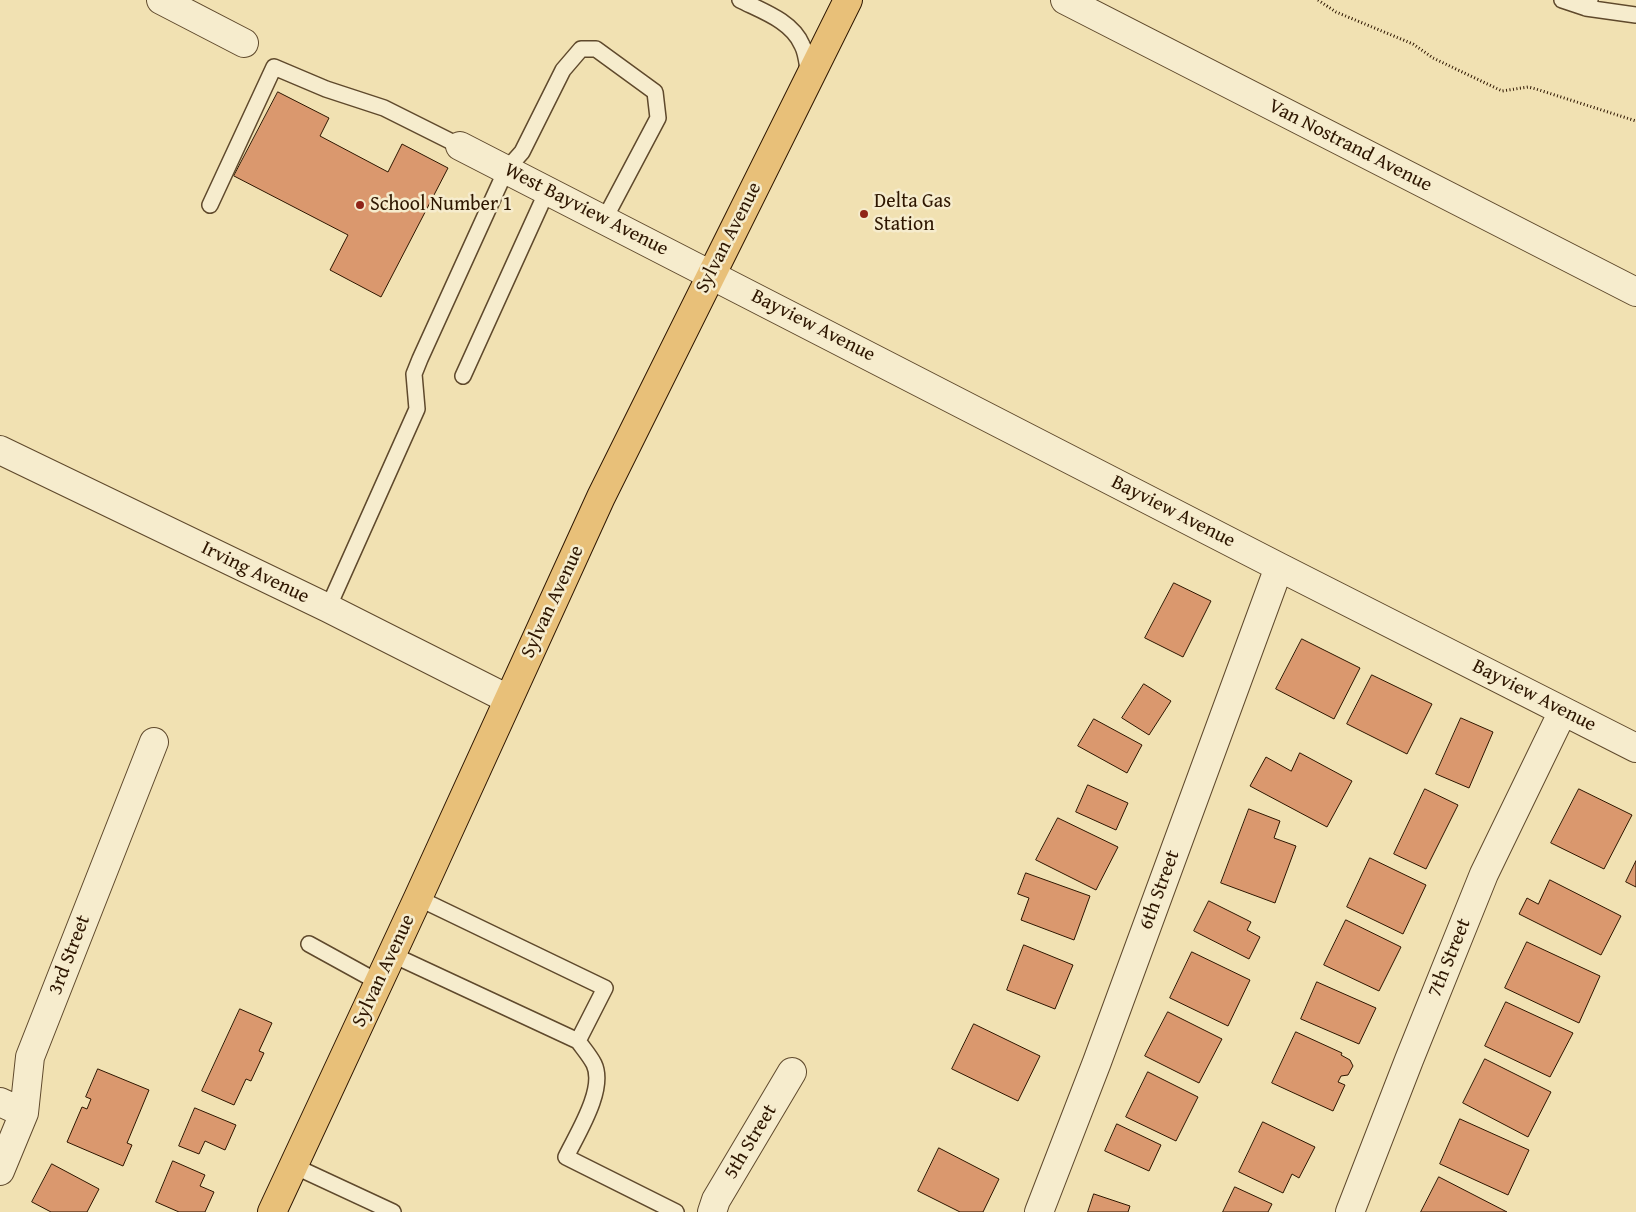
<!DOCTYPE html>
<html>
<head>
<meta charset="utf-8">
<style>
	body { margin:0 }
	canvas { display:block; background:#f1e1b2 }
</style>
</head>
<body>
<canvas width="1636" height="1212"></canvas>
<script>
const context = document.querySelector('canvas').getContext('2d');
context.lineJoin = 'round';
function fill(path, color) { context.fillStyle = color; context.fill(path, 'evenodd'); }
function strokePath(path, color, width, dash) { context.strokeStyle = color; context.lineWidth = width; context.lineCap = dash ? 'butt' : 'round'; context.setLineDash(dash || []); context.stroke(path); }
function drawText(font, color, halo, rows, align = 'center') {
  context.font = font + ' "Gentium Book Plus",serif'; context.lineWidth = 5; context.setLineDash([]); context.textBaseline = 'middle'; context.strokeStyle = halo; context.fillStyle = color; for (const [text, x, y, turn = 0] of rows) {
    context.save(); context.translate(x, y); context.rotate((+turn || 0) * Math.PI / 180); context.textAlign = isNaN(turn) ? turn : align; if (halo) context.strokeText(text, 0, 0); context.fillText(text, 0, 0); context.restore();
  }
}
const building = new Path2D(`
	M278,92L329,118L320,136L388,172L402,144L448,168L381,297L330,270L348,235L234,176Z
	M1174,583L1211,601L1183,657L1145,638Z
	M1302,639L1360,668L1334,719L1276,689Z
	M1372,675L1432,704L1407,754L1347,724Z
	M1144,684L1171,701L1149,735L1122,718Z
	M1461,718L1493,732L1469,788L1436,774Z
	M1094,719L1142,745L1127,773L1078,746Z
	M1300,753L1352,781L1327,827L1250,786L1266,757L1291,771Z
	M1088,785L1128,803L1116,830L1076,812Z
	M1425,789L1458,805L1426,869L1394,854Z
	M1579,789L1632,815L1604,869L1551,843Z
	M1249,809L1280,821L1274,838L1296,846L1275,903L1221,883Z
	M1058,818L1118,847L1096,890L1036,860Z
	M1370,858L1426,885L1403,934L1347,907Z
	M1636,861V887L1626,882Z
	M1026,873L1090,896L1074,940L1021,920L1029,898L1018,894Z
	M1550,880L1621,916L1601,955L1519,914L1527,898L1538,904Z
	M1209,901L1251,922L1247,930L1260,937L1249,959L1194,931Z
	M1346,920L1401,947L1379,991L1324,965Z
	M1527,942L1600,976L1579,1023L1505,988Z
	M1024,945L1073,965L1055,1009L1007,990Z
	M1192,952L1250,980L1228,1026L1170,998Z
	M1317,982L1376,1008L1359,1044L1301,1019Z
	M1506,1002L1573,1033L1550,1077L1485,1046Z
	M240,1009L272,1023L259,1051L264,1053L251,1081L246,1079L234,1105L202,1091Z
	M1168,1012L1222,1039L1199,1083L1145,1056Z
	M974,1024L1040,1056L1018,1101L952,1069Z
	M1296,1032L1342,1053L1341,1055L1350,1060L1353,1066L1348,1075L1341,1076L1338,1082L1345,1085L1333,1111L1272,1083Z
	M1485,1059L1551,1092L1528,1137L1463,1103Z
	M98,1069L149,1090L127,1143L132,1145L123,1166L67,1142L82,1107L87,1109L91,1099L86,1097Z
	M1148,1072L1198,1097L1176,1141L1126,1117Z
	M195,1108L236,1125L225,1150L205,1141L199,1154L179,1146Z
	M1460,1119L1529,1150L1508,1195L1440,1164Z
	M1263,1122L1315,1147L1299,1178L1292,1174L1283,1193L1239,1172Z
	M1117,1124L1161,1145L1149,1171L1105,1151Z
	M939,1148L999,1179L983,1212H960L918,1191Z
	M173,1161L205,1175L200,1186L214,1192L205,1212H179L156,1202Z
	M52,1164L99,1189L87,1212H51L32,1202Z
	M1439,1177L1507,1212H1421Z
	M1235,1187L1272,1204L1268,1212H1223Z
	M1094,1194L1130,1206L1128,1212H1088Z`);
fill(building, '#da986e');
strokePath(building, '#2e1600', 1);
const lane = new Path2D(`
	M740,0C762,11 792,21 802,45C807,54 807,66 809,76
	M1562,0L1586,8
	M1590,0L1586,8L1636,15
	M210,205L274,67L326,89L384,108L460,146
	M463,376L547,191
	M328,608L417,409L414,374L420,359L506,170L522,152L563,70L581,49H596L655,92L658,118L604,220
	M309,944L378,982
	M391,954L578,1041L605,988L418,898
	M578,1041C583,1048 590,1056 594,1064C606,1089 577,1134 566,1157L676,1212
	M294,1166L393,1212`);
const street = new Path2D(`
	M161,0L244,43
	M1065,0L1636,292
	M460,146L1279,567L1636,748
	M0,450L328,608L508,699
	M0,1102L24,1113
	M0,1171L24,1113L30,1057L154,742
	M712,1212L716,1200L792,1072
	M1039,1212L1097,1062L1279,567
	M1350,1212L1409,1060L1484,874L1563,711`);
const primary = new Path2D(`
	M272,1212L418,898L601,497L848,0`);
strokePath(lane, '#5f492c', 18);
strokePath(street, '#5f492c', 30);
strokePath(primary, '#2e1600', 30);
strokePath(new Path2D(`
	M1318,0L1336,12L1413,44L1433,58L1502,91L1528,87L1536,89L1636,121`), '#2e1600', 3, [1, 2.5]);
strokePath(lane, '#f6eccd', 15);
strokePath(street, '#f6eccd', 28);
strokePath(primary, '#e8c079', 28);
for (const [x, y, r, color] of [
	[360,205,5,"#8f2418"],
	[864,214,5,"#8f2418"]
]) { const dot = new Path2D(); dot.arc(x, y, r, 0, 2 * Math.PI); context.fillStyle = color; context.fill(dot); strokePath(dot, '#f6eccd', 2); }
drawText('20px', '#2e1600', '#f6eccd', [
	["Van Nostrand Avenue",1350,146,27],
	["West Bayview Avenue",586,210,27],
	["Sylvan Avenue",729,238,-63],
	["Bayview Avenue",813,326,27],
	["Bayview Avenue",1173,512,27],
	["Irving Avenue",255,573,26],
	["Sylvan Avenue",553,602,-65],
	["Bayview Avenue",1534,696,27],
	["6th Street",1160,890,-70],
	["3rd Street",70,955,-69],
	["7th Street",1450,958,-68],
	["Sylvan Avenue",384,971,-65],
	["5th Street",751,1142,-59]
]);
drawText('20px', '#2e1600', '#f6eccd', [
	["Delta Gas",874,202],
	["Station",874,225],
	["School Number 1",370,205]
], 'left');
</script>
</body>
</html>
